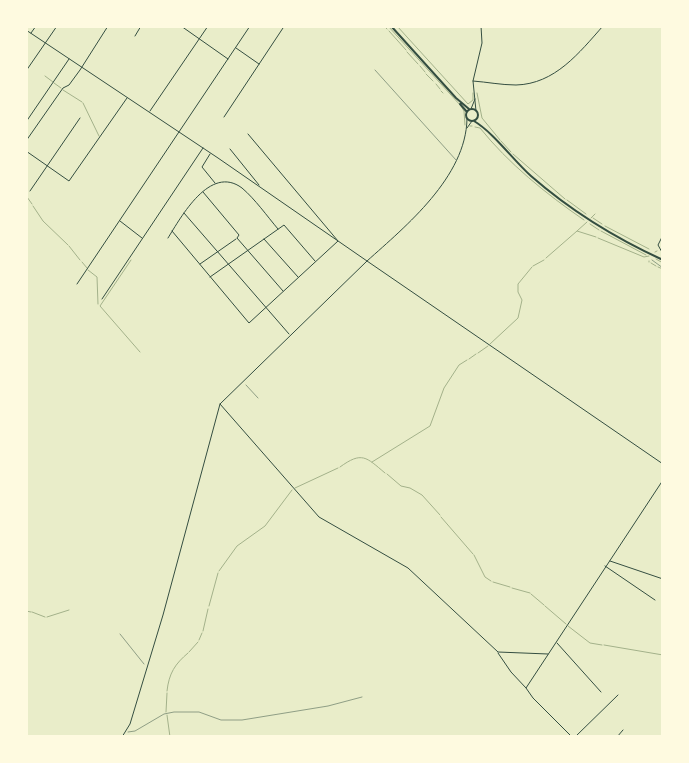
<!DOCTYPE html>
<html>
<head>
<meta charset="utf-8">
<style>
	body { margin:0 }
	#map { position:relative; width:689px; height:763px; overflow:hidden; background:#e9edc9; font-family:"IBM Plex Serif",serif }
	canvas { display:block }
	.frame { position:absolute; inset:0; border:28px solid #fefae0; pointer-events:none }
</style>
</head>
<body>
<div id="map">
<canvas width="689" height="763"></canvas>
<div class="frame"></div>
</div>
<script>
const context = document.querySelector('canvas').getContext('2d');
context.lineJoin = 'round';
function strokePath(path, color, width, dash) { context.strokeStyle = color; context.lineWidth = width; context.lineCap = dash ? 'butt' : 'round'; context.setLineDash(dash || []); context.stroke(path); }
strokePath(new Path2D(`
	M384,26L387,29
	M388,26L461,106L464,111L465,125
	M397,26L468,104L473,100V93
	M389,31L406,50
	M407,52L418,64
	M420,66L425,72
	M426,74L433,81
	M45,76L53,82
	M54,83L61,88
	M436,84L440,89
	M63,90L82,102
	M441,91L443,93
	M477,93L482,118L500,140
	M83,103L99,136
	M470,126H472
	M475,127L480,128C508,163 546,194 584,220
	M501,141L511,152
	M513,154L565,199
	M27,197L32,204
	M567,200L586,214
	M33,206L43,221L68,245
	M591,218L595,214
	M593,218L602,224
	M590,224L599,230
	M605,226L649,249
	M577,231L587,222
	M601,231L646,255
	M598,238L644,257L649,256
	M69,246L80,260
	M662,248H663
	M655,252L657,251
	M546,258L577,231L596,237
	M656,259L663,263
	M131,260L100,306L140,352
	M649,261V262
	M82,262L87,268
	M651,263L656,266
	M533,266L544,260
	M658,267L663,269
	M88,270L97,277L98,304
	M490,344L518,318L522,300L518,292V284L532,267
	M478,353L488,346
	M469,359L476,354
	M372,462L430,426L444,388L459,365L467,360
	M340,467C362,451 366,457 385,473
	M387,474L401,486L410,488L422,495L440,515
	M295,488L338,468
	M441,517L473,554
	M474,555L485,577L491,581
	M219,571L237,546L265,526L292,490
	M493,582L510,587
	M512,588L530,593
	M531,594L544,605
	M209,606L218,573
	M545,606L566,624
	M26,611L31,612
	M32,612L45,617
	M47,617L69,610
	M568,626L590,643L602,645
	M203,631L208,609
	M199,640L202,633
	M604,645L663,655
	M189,652L198,642
	M167,691C169,673 175,664 188,653
	M166,712L167,693
	M167,715L170,737`), '#a3b18a', 1);
strokePath(new Path2D(`
	M246,385L258,398
	M120,634L144,664
	M128,732L135,731L164,714L174,712H199L221,720H242L328,706L362,697`), '#344e41', 0.5);
strokePath(new Path2D(`
	M375,70L456,160
	M652,260L663,268`), '#344e41', 0.5);
strokePath(new Path2D(`
	M181,26L228,59
	M31,33L36,26
	M135,36L141,26
	M236,48L259,64
	M26,71L57,26
	M473,81C487,82 501,85 516,85C555,84 579,53 603,26
	M471,109L475,99
	M150,111L208,26
	M476,111L473,81L482,43L481,26
	M224,117L283,28
	M467,119C466,177 406,226 367,261L663,464
	M26,122L69,59
	M467,128L472,121
	M26,141L56,98L63,88L69,85L80,70L108,26
	M230,149L259,185
	M26,151L69,181L127,98
	M210,154L202,167L215,183
	M30,191L80,118
	M203,192L239,235L237,238L283,291
	M184,213L289,334
	M120,221L142,238
	M172,231L249,323L338,241L248,134
	M168,238C181,217 210,164 242,188C255,199 267,216 278,229
	M264,239L298,277
	M200,264L236,239
	M210,277L284,225L315,261
	M77,284L250,26
	M102,299L203,148
	M220,404L319,517L408,568L498,652L548,654
	M605,566L655,600
	M557,643L601,692
	M498,653L511,672L526,688
	M575,737L618,695
	M617,737L623,730`), '#344e41', 1);
strokePath(new Path2D(`
	M26,30L218,158L367,261L220,404L163,615L130,724L122,737
	M663,235L658,245L663,254
	M610,561L663,579
	M572,737L533,698L526,688L663,480`), '#344e41', 1);
strokePath(new Path2D(`
	M391,26L456,98L469,109
	M460,104L467,112
	M466 115a6 6 0 1 1 12 0a6 6 0 1 1-12 0Z
	M474,121C494,133 513,160 531,176C571,211 615,238 663,260`), '#344e41', 2);
</script>
</body>
</html>
